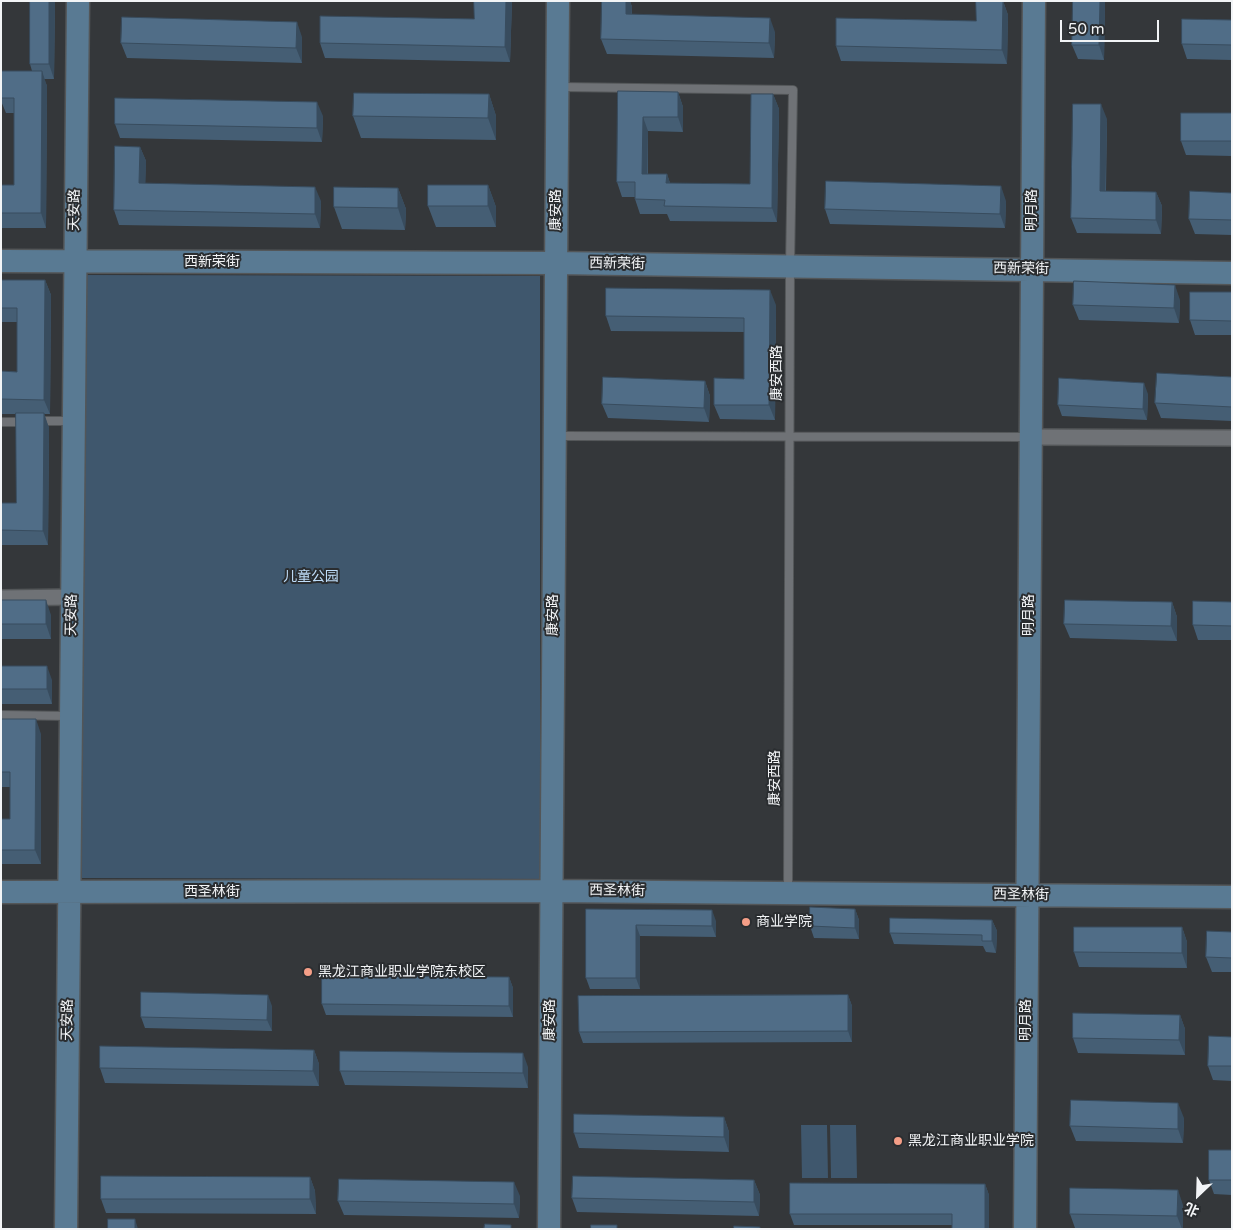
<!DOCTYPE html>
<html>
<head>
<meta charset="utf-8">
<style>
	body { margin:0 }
	#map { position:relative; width:1233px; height:1230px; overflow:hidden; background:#34373a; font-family:"Varela Round","Noto Sans SC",sans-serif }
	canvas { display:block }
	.frame { position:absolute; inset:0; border:2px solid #f2f4f6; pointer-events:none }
	.north { position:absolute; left:1173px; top:1170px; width:50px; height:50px; -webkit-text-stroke:4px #2a2d30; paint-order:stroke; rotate:204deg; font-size:14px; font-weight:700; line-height:20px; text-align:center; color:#f2f4f6 }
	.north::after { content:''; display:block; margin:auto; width:18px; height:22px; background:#f2f4f6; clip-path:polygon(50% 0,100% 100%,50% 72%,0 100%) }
	.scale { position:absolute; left:1060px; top:20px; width:99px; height:22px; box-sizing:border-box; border:2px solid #f2f4f6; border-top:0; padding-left:6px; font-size:15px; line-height:18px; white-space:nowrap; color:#f2f4f6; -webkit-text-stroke:4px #2a2d30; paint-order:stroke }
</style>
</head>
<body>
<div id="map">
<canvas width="1233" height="1230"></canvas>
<div class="frame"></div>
<div class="north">北</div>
<div class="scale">50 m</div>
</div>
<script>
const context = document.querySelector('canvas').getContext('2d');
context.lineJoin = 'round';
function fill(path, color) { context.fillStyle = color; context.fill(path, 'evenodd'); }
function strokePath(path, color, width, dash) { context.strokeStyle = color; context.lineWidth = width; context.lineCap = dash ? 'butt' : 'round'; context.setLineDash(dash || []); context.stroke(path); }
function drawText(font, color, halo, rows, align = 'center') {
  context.font = font + ' "Varela Round","Noto Sans SC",sans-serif'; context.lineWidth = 4; context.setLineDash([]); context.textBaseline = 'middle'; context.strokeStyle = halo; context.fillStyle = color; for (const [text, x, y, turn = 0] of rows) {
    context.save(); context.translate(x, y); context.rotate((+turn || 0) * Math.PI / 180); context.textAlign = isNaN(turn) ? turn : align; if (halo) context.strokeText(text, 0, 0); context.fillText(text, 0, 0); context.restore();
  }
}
fill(new Path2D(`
	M81,275L540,276V879L82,878Z
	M801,1125H827L828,1178H802Z
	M830,1125H856L857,1178H831Z`), '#3f576d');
const lane = new Path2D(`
	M560,87L793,90L790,266L788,891
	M38,421H72
	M1,422H24
	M557,436L1028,437
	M1,715L69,716`);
const street = new Path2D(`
	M1030,437L1232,438
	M1,598L72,597`);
const secondary = new Path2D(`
	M1,261L556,263L1232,273
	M1,892L551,891L1232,897
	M66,1229L78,1
	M549,1229L558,1
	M1025,1229L1034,1`);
strokePath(lane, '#535658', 10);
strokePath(street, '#535658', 18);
strokePath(secondary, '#535658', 25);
strokePath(lane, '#6f7276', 8);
strokePath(street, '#6f7276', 15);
strokePath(secondary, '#597a93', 22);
fill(new Path2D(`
	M30,1H55L54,79H44L47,86L46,228H1V185H14V113H6L1,101V71H32L30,64Z
	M512,1L510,62L325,58L320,43L474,19Z
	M626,1H630L632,7V14L775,32L774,58L607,54L601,39Z
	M976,1H1003L1008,15L1007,64L841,61L836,46L976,21Z
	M1073,1H1105L1104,60L1078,59L1072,45Z
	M1232,20V60L1187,59L1182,44Z
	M302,37V63L127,58L121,43Z
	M618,91L678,92L683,107V132L648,131V174H667L670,183L750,184L773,94L779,109L777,222L670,221L667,214H640L635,199V197H622L617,182Z
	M489,94L496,116V140L361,138L353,116Z
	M1232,113V156L1186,155L1181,141Z
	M323,116L322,142L120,138L115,124Z
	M1107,119L1106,191L1156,192L1162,206L1161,234L1077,233L1071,218Z
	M140,147L146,161L145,184L321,201L320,228L119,225L114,210Z
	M488,185L496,207V227H436L428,206Z
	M398,188L406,209L405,230L342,229L334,207Z
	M1232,193V235L1195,234L1189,219Z
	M1006,201L1005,228L830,224L825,209Z
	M1,280H45L51,295L50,414H44L49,428L48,545H1V503H16V414H1V371L17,372V322H1Z
	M1232,292V335H1195L1190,320Z
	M1180,300L1179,323L1079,320L1073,305Z
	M776,305L775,420L720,419L714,405L744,379V332L611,331L606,316Z
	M1232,377V421L1161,418L1155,403Z
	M705,381L710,396L709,422L608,418L602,404Z
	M1148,394L1147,420L1062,416L1058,405Z
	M1,600L51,615V639H1Z
	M1172,602L1177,617V641L1070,638L1064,624Z
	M1232,602V640H1198L1193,625Z
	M1,666L52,680V704H1Z
	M1,719L41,734V864H1V819H10V787H1Z
	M586,909L716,921V937L640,936V989H590L586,978Z
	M855,909L859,920V939L814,938L810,926Z
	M992,920L997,931L996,953L986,952L983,946L894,944L890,933Z
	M1182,927L1187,942V968L1079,967L1074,952Z
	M1232,932V972H1212L1206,957Z
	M509,977L513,988V1017L326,1015L322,1004Z
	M848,995L852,1006V1042L583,1043L579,1032Z
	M272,1006V1031L145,1028L141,1017Z
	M1180,1015L1185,1029V1055L1078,1053L1073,1038Z
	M1232,1037V1081L1213,1080L1208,1066Z
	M314,1050L319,1064V1086L105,1083L100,1068Z
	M528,1067V1088L345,1085L340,1071Z
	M724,1117L729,1132V1152L579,1148L574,1133Z
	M1184,1118L1183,1143L1076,1141L1070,1126Z
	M1232,1150V1195L1214,1194L1209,1180Z
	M310,1177L315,1191L316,1214L106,1213L101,1199Z
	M754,1180L760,1195L759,1216L577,1212L572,1198Z
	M985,1184L989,1195L952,1225H794L790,1214Z
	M520,1196L519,1218L344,1215L338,1201Z
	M1183,1205V1229L1075,1228L1070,1214Z`), '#455e74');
fill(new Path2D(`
	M49,1H55L54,79L49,64Z
	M506,1H512L510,62L505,47Z
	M626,1H630L632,7L631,29L626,14Z
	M1003,1L1008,15L1007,64L1002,50Z
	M1100,1H1105L1104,60L1099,45Z
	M770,18L775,32L774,58L769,43Z
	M297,22L302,37V63L296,48Z
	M42,71L47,86L46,228L41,213Z
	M678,92L683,107V132L678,117Z
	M489,94L496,116V140L488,118Z
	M773,94L779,109L777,222L772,208Z
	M317,102L323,116L322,142L317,128Z
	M1101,104L1107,119L1105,205L1100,191Z
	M643,117L648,131L647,189L642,174Z
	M140,147L146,161L145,198L139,183Z
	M667,174L672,189L666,183Z
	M488,185L496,207V227L488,206Z
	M1001,186L1006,201L1005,228L1000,214Z
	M315,187L321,201L320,228L315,214Z
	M398,188L406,209L405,230L398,208Z
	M1156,192L1162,206L1161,234L1156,220Z
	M45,280L51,295L50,414L44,400Z
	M1175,285L1180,300L1179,323L1174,308Z
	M770,290L776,305L775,420L769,405Z
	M705,381L710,396L709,422L704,408Z
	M1144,383L1148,394L1147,420L1143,409Z
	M44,413L49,428L48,545L43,531Z
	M46,600L51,615V639L46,624Z
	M1172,602L1177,617V641L1171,626Z
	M47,666L52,680V704L47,689Z
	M36,719L41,734V864L35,850Z
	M855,909L859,920V939L855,928Z
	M712,910L716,921V937L712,926Z
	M992,920L997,931L996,953L992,941Z
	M636,925L640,936V989L636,978Z
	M1182,927L1187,942V968L1182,953Z
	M509,977L513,988V1017L509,1006Z
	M268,995L272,1006V1031L267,1020Z
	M848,995L852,1006V1042L848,1031Z
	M1180,1015L1185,1029V1055L1179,1040Z
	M314,1050L319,1064V1086L313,1071Z
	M523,1053L528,1067V1088L523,1073Z
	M1178,1103L1184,1118L1183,1143L1178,1129Z
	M724,1117L729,1132V1152L724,1137Z
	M310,1177L315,1191L316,1214L310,1199Z
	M754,1180L760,1195L759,1216L754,1202Z
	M514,1182L520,1196L519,1218L514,1204Z
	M985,1184L989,1195V1229H985Z
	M1178,1190L1183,1205V1229H1182L1177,1216Z
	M135,1219L138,1229H135Z`), '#384c5e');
const building = new Path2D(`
	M30,1H49V64H30Z
	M474,1H506L505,47L320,43V16L474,19Z
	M602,1H626V14L770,18L769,43L601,39Z
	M976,1H1003L1002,50L836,46V18L976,21Z
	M1073,1H1100L1099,45H1072Z
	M122,17L297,22L296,48L121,43Z
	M1182,19L1232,20V45L1182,44Z
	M1,71H42L41,213H1V185H14V98H1Z
	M618,91L678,92V117H643L642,174H667L666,183L750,184L751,94H773L772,208L664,206L665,200L635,199V182H617Z
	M354,93L489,94L488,118L353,116Z
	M115,98L317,102V128L115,124Z
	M1073,104H1101L1100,191L1156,192V220L1071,218Z
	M1181,113H1232V141H1181Z
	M115,146L140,147L139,183L315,187V214L114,210Z
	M826,181L1001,186L1000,214L825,209Z
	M428,185H488V206H428Z
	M334,187L398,188V208L334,207Z
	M1190,191L1232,193V220L1189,219Z
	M1,280H45L44,400L1,399V371L17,372V308H1Z
	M1074,281L1175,285L1174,308L1073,305Z
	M606,288L770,290L769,405H714V378L744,379V318L606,316Z
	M1190,292H1232V321L1190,320Z
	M1157,373L1232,377V407L1155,403Z
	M603,377L705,381L704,408L602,404Z
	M1059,378L1144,383L1143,409L1058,405Z
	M16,413H44L43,531L1,530V503H16Z
	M1,600H46V624H1Z
	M1065,600L1172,602L1171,626L1064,624Z
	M1193,601L1232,602V626L1193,625Z
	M1,666H47V689H1Z
	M1,719H36L35,850H1V819H10V772H1Z
	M810,907L855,909V928L810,926Z
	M586,909L712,910V926L636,925V978H586Z
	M890,918L992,920V941H982V935L890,933Z
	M1074,927H1182V953L1074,952Z
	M1207,931L1232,932V958L1206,957Z
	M322,976L509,977V1006L322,1004Z
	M141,992L268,995L267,1020L141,1017Z
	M848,995V1031L579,1032L578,996Z
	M1073,1013L1180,1015L1179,1040L1073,1038Z
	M1209,1036L1232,1037V1066H1208Z
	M100,1046L314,1050L313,1071L100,1068Z
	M340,1051L523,1053V1073L340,1071Z
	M1071,1100L1178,1103V1129L1070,1126Z
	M574,1114L724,1117V1137L574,1133Z
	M1209,1150H1232V1180H1209Z
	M101,1176L310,1177V1199H101Z
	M573,1176L754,1180V1202L572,1198Z
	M339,1179L514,1182V1204L338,1201Z
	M790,1183L985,1184V1229H952V1214H790Z
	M1070,1188L1178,1190L1177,1216L1070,1214Z
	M108,1219H135V1229H108Z
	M485,1224L511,1225V1229H484Z
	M591,1225H617V1229H591Z
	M734,1226L760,1227V1229H734Z`);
fill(building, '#506d87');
strokePath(building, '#384c5e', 1);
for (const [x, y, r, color] of [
	[746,922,5,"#f49e87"],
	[308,972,5,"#f49e87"],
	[898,1141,5,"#f49e87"]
]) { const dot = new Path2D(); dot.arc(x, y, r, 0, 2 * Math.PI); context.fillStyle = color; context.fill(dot); strokePath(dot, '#2a2d30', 2); }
drawText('14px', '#f2f4f6', '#2a2d30', [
	["天安路",75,210,-89],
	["康安路",556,210,-90],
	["明月路",1032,210,-90],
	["西新荣街",212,262],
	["西新荣街",617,264,1],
	["西新荣街",1021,269,1],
	["康安西路",777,373,-90],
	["天安路",72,615,-89],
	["康安路",553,615,-90],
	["明月路",1029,615,-90],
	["康安西路",775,778,-90],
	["西圣林街",617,891,1],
	["西圣林街",212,892],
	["西圣林街",1021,895,1],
	["天安路",68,1020,-89],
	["康安路",550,1020,-90],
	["明月路",1026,1020,-90]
]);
drawText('14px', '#bfddf9', '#2a2d30', [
	["儿童公园",311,577]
]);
drawText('14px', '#f2f4f6', '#2a2d30', [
	["商业学院",756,922],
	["黑龙江商业职业学院东校区",318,972],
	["黑龙江商业职业学院",908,1141]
], 'left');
</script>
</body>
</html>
